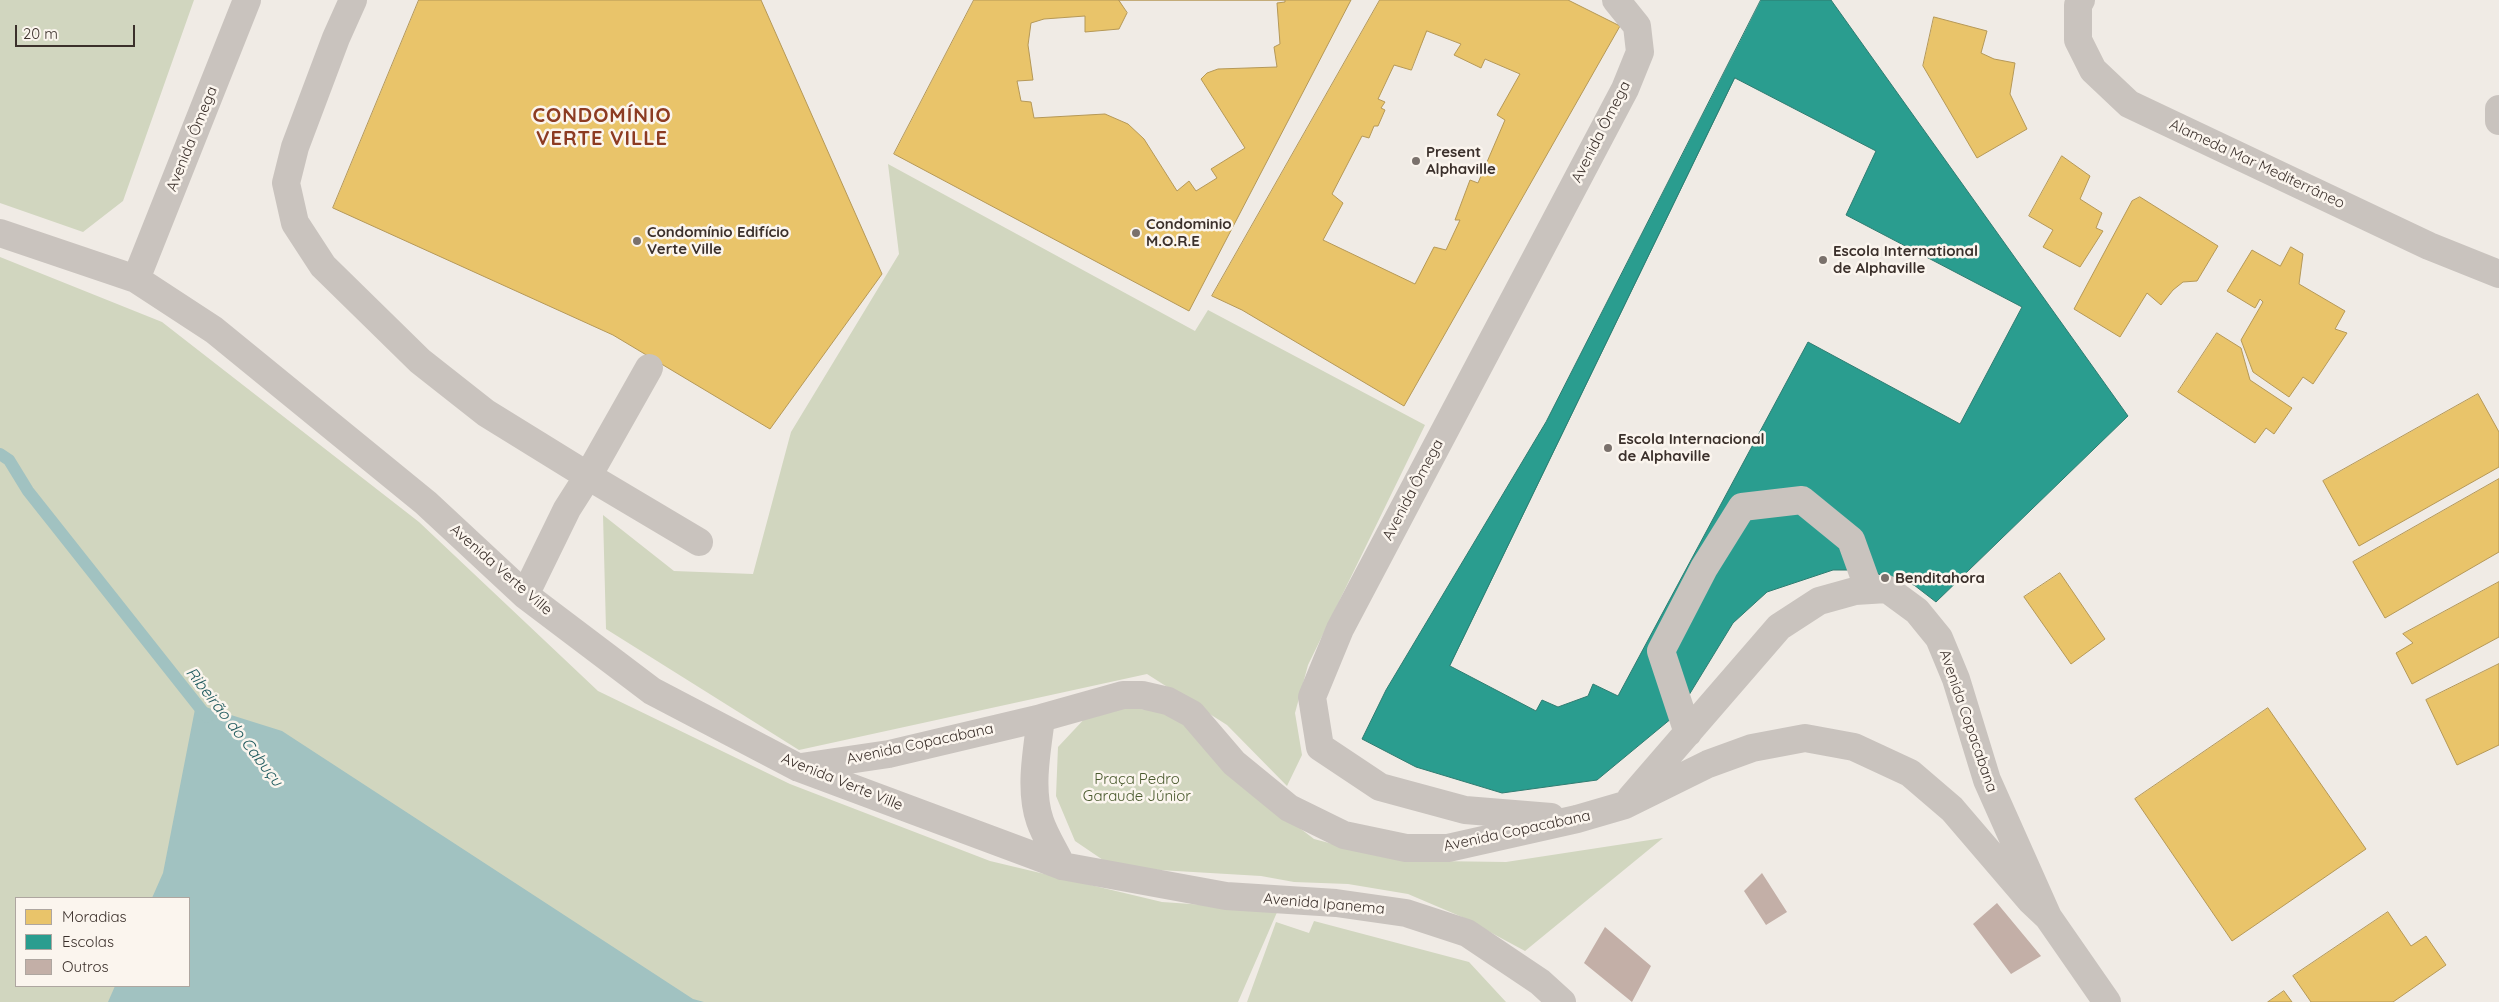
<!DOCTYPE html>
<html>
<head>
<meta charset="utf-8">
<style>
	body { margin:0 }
	#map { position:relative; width:2499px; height:1002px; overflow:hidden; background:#f0ebe5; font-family:Quicksand,sans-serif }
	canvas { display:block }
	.legend { position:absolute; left:15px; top:897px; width:175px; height:90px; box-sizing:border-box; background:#fbf5ee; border:1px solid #aea6a0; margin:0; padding:6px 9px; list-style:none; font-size:15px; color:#3b302b }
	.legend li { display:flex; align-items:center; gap:10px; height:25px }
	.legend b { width:25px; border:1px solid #aea6a0 }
	.scale { position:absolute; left:15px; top:25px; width:120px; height:22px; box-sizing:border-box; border:2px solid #3b302b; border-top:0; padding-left:6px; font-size:15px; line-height:18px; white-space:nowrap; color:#3b302b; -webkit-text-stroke:4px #fbf5ee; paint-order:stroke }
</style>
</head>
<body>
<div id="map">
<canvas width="2499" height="1002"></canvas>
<ul class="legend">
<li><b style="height:14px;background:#e9c46a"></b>Moradias</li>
<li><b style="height:14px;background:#2a9d8f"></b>Escolas</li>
<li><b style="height:14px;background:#c3afa7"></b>Outros</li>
</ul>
<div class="scale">20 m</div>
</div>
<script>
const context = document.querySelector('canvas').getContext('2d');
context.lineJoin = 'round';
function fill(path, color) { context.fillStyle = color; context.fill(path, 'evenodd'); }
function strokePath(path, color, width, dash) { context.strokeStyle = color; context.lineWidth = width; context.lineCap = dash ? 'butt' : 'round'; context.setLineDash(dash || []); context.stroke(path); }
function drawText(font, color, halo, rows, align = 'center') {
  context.font = font + ' Quicksand,sans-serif'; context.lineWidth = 5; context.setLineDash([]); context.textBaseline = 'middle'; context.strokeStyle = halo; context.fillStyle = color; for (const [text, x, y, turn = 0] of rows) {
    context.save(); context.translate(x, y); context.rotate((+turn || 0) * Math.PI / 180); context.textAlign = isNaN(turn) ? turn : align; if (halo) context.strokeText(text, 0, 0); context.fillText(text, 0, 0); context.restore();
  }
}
fill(new Path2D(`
	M0,0H194L123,201L83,232L0,203Z
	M888,164L1195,331L1208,310L1425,425L1308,665L1295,713L1302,755L1287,786L1227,725L1147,674L799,750L606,629L603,515L674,571L753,574L791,432L899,254Z
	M0,257L162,322L419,522L598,691L790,784L990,861L1162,902L1278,910L1238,1002H0ZM16,898H189V986H16Z
	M1123,707L1157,711L1180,721L1267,803L1314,839L1370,854L1434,861L1506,862L1663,838L1525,951L1462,917L1408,894L1348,884L1294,882L1261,876L1142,869L1103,860L1075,841L1056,796L1058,747L1088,715Z
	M1314,921L1469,962L1506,1002H1247L1276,922L1309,933Z`), '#d1d6bf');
fill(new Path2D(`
	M196,704L282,731L693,999L704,1002H108L115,986H189V898H152L163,873Z`), '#a1c2c1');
const homes = new Path2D(`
	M419,0H761L882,274L770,429L613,335L333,208Z
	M974,0H1351L1189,311L894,154Z
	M1119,0H1285V2L1277,3L1280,44L1274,47L1277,67L1218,69L1207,73L1201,79L1245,148L1211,169L1217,178L1196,191L1189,181L1177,191L1144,139L1128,124L1105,114L1034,118L1031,102L1021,101L1017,81L1033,80L1028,45L1031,23L1044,19L1085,16V32L1119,29L1127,13Z
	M1380,0H1568L1620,26L1404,406L1242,310L1212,296Z
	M1934,17L1987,31L1981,53L1994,59L2015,63L2010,94L2027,129L1977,158L1923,66Z
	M1427,31L1461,44L1454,55L1481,68L1485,59L1520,74L1497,115L1505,120L1478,183L1470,180L1455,220H1460L1446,250L1434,247L1415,284L1323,240L1343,203L1332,194L1362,136L1369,138L1374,126H1378L1385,110L1381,108L1385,102L1378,99L1394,65L1411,70Z
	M2062,156L2090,176L2080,199L2102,213L2096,228L2103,231L2080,267L2043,247L2053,230L2029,216Z
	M2140,197L2218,246L2197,281L2183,282L2173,290L2161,305L2147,293L2120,337L2074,309L2132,201Z
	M2291,247L2303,254L2299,284L2345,311L2335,329L2347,333L2313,384L2303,377L2289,397L2253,372L2241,340L2263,302L2260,299L2255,308L2227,291L2252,250L2280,266Z
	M2217,333L2241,348L2250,380L2292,408L2274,434L2266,428L2255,443L2178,392Z
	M2478,394L2499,432V467L2359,546L2323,481Z
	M2499,479V552L2385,618L2353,562Z
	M2060,573L2105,639L2071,664L2024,597Z
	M2499,582V637L2412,684L2396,653L2413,643L2403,634Z
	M2499,664V745L2457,765L2426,700Z
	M2268,708L2366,849L2232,941L2135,799Z
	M2388,912L2411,946L2426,936L2446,965L2393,1002H2311L2293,976Z
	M2284,991L2292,1002H2268Z`);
fill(homes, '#e9c46a');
strokePath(homes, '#b59857', 1);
const schools = new Path2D(`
	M1761,0H1831L2128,416L1936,602L1914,585L1865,570H1833L1767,592L1733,623L1678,713L1597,780L1502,793L1416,767L1362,739L1386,690L1546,422Z
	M1735,78L1876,151L1846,215L2022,307L1960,424L1808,342L1618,696L1593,684L1588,696L1558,707L1542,700L1536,711L1450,666Z`);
fill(schools, '#2a9d8f');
strokePath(schools, '#2f7c71', 1);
strokePath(new Path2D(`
	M0,454L9,460L28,491L207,717`), '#a1c2c1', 12);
fill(new Path2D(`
	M1762,873L1787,912L1766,925L1744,891Z
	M1997,903L2041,956L2011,974L1973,924Z
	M1605,927L1651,966L1632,1002L1584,963Z`), '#c3afa7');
strokePath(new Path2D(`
	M353,0L336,38L295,147L286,183L295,223L323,266L420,361L486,413L588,476L649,368
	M2081,0L2078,5V40L2093,70L2129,104L2429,246L2499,274
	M2499,109V121
	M0,233L136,279L214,330L426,503L525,595L652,691L799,768L1062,866L1226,896L1336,903L1406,913L1467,933L1540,982L1562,1002
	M136,279L247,0
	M525,595L567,509L588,476L699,542
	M1041,718C1037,751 1029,789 1040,821C1045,836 1055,851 1062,866
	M1688,733L1661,651L1704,568L1742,507L1802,500L1851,540L1869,590
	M801,767L889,754L1041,718L1123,695H1142L1168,701L1192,714L1234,763L1289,808L1344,835L1406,848H1448L1577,819L1625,805L1708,764L1752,748L1805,738L1854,747L1910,773L1952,809L2030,900L2048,917
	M1631,798L1779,627L1819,601L1855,591L1887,589L1917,611L1939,638L1956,679L1987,780L2048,917L2107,1002
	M1551,817L1465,810L1380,787L1320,747L1312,697L1340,629L1625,89L1640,52L1637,26L1616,0`), '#c9c3be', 28);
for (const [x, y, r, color] of [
	[1416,161,5,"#7a716c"],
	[1136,233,5,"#7a716c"],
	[637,241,5,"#7a716c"],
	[1823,260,5,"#7a716c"],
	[1608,448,5,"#7a716c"],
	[1885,578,5,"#7a716c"]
]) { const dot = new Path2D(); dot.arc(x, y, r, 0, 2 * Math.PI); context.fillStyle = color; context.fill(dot); strokePath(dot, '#fbf5ee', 2); }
drawText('15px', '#3b302b', '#fbf5ee', [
	["Avenida Ômega",1601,132,-63],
	["Avenida Ômega",192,139,-68],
	["Alameda Mar Mediterrâneo",2257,164,25],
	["Avenida Ômega",1413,490,-62],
	["Avenida Verte Ville",501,570,41],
	["Avenida Copacabana",1968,721,71],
	["Avenida Copacabana",920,744,-12],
	["Avenida Verte Ville",842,782,22],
	["Avenida Copacabana",1517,831,-12],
	["Avenida Ipanema",1324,904,5]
]);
drawText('bold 15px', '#3b302b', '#fbf5ee', [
	["Present",1426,152],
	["Alphaville",1426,169],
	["Condominio",1146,224],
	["M.O.R.E",1146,241],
	["Condomínio Edifício",647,232],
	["Verte Ville",647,249],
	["Escola International",1833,251],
	["de Alphaville",1833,268],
	["Escola Internacional",1618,439],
	["de Alphaville",1618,456],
	["Benditahora",1895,578]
], 'left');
drawText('15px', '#4a5a2e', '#fbf5ee', [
	["Praça Pedro",1137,779],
	["Garaude Júnior",1137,796]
]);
drawText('italic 16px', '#1f5a5e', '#fbf5ee', [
	["Ribeirão do Cabuçu",234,727,52]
]);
context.letterSpacing = '1px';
drawText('bold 20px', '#8c3b22', '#fbf5ee', [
	["CONDOMÍNIO",602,116],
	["VERTE VILLE",602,139]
]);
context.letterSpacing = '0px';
</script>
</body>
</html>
